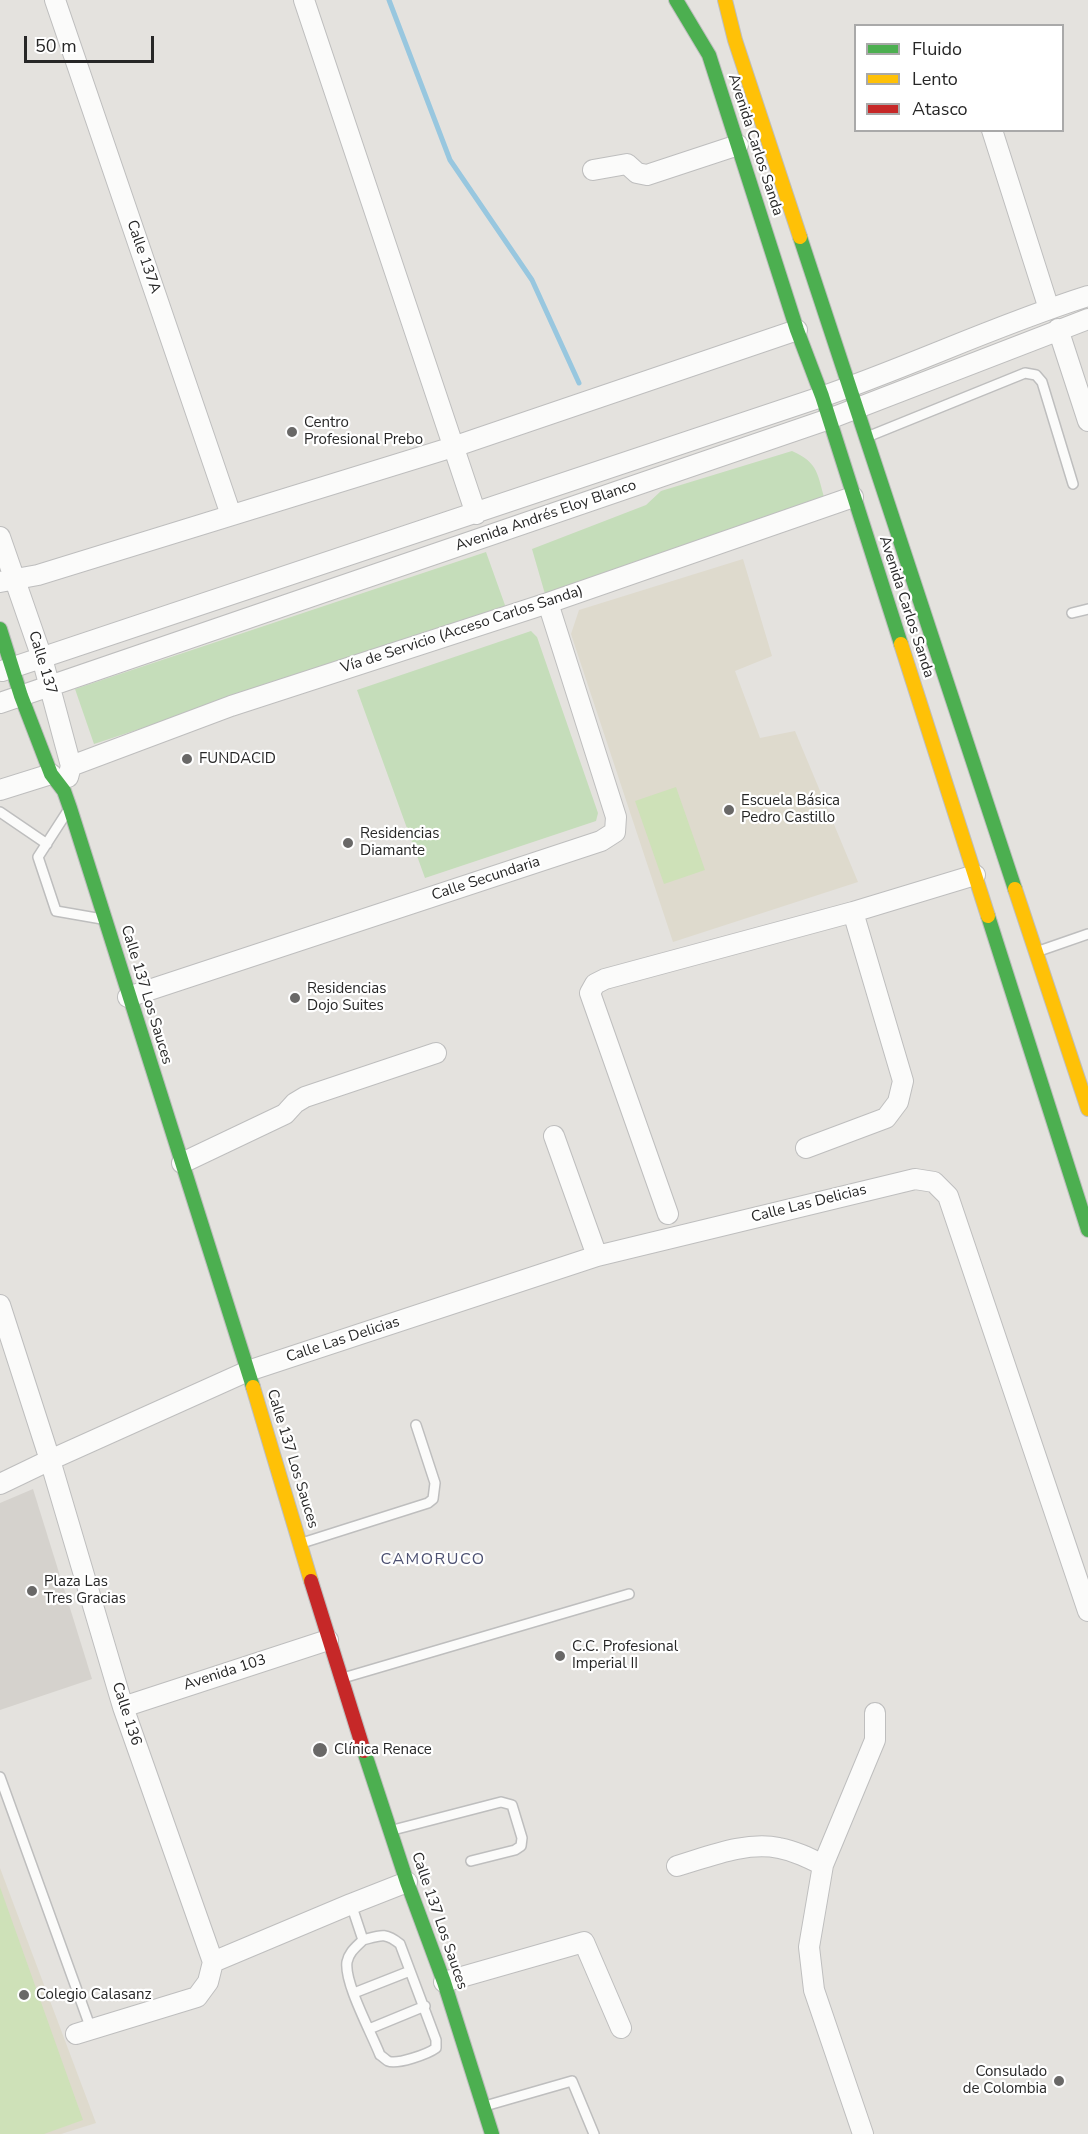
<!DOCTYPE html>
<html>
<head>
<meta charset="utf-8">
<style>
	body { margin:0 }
	#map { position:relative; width:1088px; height:2134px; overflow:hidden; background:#e4e2de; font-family:"Nunito Sans",sans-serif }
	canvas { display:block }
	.legend { position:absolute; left:854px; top:24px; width:210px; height:108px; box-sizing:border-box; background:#fff; border:2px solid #a9a9a9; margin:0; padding:8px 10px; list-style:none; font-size:18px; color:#272727 }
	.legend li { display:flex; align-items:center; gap:12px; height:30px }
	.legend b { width:30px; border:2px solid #a9a9a9 }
	.scale { position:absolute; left:24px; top:36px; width:130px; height:27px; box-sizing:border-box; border:3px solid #272727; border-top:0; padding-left:8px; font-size:18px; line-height:21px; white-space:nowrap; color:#272727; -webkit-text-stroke:4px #fff; paint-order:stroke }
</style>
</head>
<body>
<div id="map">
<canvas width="1088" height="2134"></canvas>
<ul class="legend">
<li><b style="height:8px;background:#4caf50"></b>Fluido</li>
<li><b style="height:8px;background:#ffc107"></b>Lento</li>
<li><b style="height:8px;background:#c62828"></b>Atasco</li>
</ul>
<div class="scale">50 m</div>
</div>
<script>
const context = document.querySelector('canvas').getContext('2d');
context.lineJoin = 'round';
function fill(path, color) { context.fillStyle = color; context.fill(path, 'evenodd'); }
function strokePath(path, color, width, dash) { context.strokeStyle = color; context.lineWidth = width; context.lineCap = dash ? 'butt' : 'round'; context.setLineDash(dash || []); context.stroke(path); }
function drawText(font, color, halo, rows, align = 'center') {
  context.font = font + ' "Nunito Sans",sans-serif'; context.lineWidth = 4.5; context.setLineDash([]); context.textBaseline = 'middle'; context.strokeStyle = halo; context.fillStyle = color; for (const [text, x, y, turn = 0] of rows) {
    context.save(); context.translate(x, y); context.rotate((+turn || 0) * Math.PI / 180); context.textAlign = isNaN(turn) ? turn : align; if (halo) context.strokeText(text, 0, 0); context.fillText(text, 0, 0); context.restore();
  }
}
fill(new Path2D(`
	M743,559L772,656L735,671L760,738L795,731L858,882L673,942L571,634L579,610Z
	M0,1868L96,2123L61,2134H0Z`), '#dedacd');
fill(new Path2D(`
	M792,451C819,463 817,474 825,500L545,594L532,549L646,505L661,491Z
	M486,552L506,608L94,744L75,689Z
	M531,631L537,637L598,813L596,821L425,878L357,690Z`), '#c5ddba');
fill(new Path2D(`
	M676,787L705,870L664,884L635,801Z
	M0,1887L83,2120L44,2134H0Z`), '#cee1b8');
fill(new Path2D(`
	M33,1489L92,1679L0,1710V1503Z`), '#d5d2cd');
strokePath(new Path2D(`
	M389,0L450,160L532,280L579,383`), '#98c7df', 5);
const lane = new Path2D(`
	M867,437L1025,373L1036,375L1042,382L1073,484
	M1072,613L1088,609
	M0,812L47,844
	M67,812L38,857L56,911L102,919
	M1039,951L1088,934
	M302,1543L428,1503L433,1499L435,1483L416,1425
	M343,1678L629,1594
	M0,1777L91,2029
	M393,1830L501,1802L512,1805L522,1838L521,1846L515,1850L471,1861
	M351,1904L363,1940C356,1947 349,1952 347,1962C344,1983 372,2034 380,2055C382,2056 386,2060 388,2061C397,2065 428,2054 436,2048V2040L400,1944C385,1932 381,1935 363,1940
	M354,1993L410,1971
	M369,2029L425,2006
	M485,2106L572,2081L594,2134`);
const street = new Path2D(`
	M55,0L231,515
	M304,0L476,514
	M992,130L1049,309
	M593,170L627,164L637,173L647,175L738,145
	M1058,329L1088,421
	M0,537L42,658L71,766L68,777
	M0,582L38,575L453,447L797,330
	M2,671C273,579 546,491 818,398C909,367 996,325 1088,296
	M0,703L829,419L1088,319
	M71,766L231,706L548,603L853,497
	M0,790L51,774
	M128,997L601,841L615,832L616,817L548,603
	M554,1136L597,1256
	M806,1148L886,1118L898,1102L903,1081L853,912
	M182,1163L285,1114L295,1103L305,1097L436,1053
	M668,1214L590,993L595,984L605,979L853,912L975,875
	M0,1305L50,1460L123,1707L213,1962L208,1982L197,1997L76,2034
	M0,1484L50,1460L248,1371L597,1256L915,1179L934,1182L948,1196L1088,1611
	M123,1707L328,1640
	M677,1866C708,1857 746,1841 779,1848C795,1851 809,1858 823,1865
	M213,1962L351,1904L407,1882
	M444,1982L584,1942L621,2028
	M863,2134L814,1990L809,1947L823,1865L875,1740V1713`);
const fast = new Path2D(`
	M676,0L709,55L797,330L822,396L901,644
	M800,237L1015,889
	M0,629L21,696L51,774L64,791L70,808L253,1387
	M988,916L1088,1230
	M364,1751L407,1882L444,1982L492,2134`);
const slow = new Path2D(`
	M725,0L735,40L800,237
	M901,644L988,916
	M1015,889L1088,1109
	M253,1387L311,1581`);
const jam = new Path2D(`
	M311,1581L364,1751`);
strokePath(lane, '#bebebe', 12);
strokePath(street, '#bebebe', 22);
strokePath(fast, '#bebebe', 16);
strokePath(slow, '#bebebe', 16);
strokePath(jam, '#bebebe', 16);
strokePath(lane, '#fbfbfa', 9);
strokePath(street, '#fbfbfa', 20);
strokePath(fast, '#4caf50', 14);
strokePath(slow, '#ffc107', 14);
strokePath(jam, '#c62828', 14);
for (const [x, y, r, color] of [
	[292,432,6,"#696867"],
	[187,759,6,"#696867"],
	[729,810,6,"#696867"],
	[348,843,6,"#696867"],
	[295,998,6,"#696867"],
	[32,1591,6,"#696867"],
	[560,1656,6,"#696867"],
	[320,1750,8,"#696867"],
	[24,1995,6,"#696867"],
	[1059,2081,6,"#696867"]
]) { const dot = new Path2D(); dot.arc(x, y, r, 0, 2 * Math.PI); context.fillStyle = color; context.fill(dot); strokePath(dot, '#fff', 2); }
drawText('15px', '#272727', '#fff', [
	["Avenida Carlos Sanda",755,145,72],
	["Calle 137A",143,257,71],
	["Avenida Andrés Eloy Blanco",546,516,-19],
	["Avenida Carlos Sanda",906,607,72],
	["Vía de Servicio (Acceso Carlos Sanda)",462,630,-18],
	["Calle 137",42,663,73],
	["Calle Secundaria",486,879,-18],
	["Calle 137 Los Sauces",146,995,73],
	["Calle Las Delicias",809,1204,-14],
	["Calle Las Delicias",343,1340,-18],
	["Calle 137 Los Sauces",292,1459,73],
	["Avenida 103",225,1673,-18],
	["Calle 136",126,1714,72],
	["Calle 137 Los Sauces",439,1921,71]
]);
drawText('15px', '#272727', '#fff', [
	["Centro",304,423],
	["Profesional Prebo",304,440],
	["FUNDACID",199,759],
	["Escuela Básica",741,801],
	["Pedro Castillo",741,818],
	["Residencias",360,834],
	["Diamante",360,851],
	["Residencias",307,989],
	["Dojo Suites",307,1006],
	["Plaza Las",44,1582],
	["Tres Gracias",44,1599],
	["C.C. Profesional",572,1647],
	["Imperial II",572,1664],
	["Clínica Renace",334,1750],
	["Colegio Calasanz",36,1995],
	["Consulado",1047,2072,"right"],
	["de Colombia",1047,2089,"right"]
], 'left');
context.letterSpacing = '1.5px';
drawText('16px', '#4d5172', '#fff', [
	["CAMORUCO",433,1560]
]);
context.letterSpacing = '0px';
</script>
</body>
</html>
